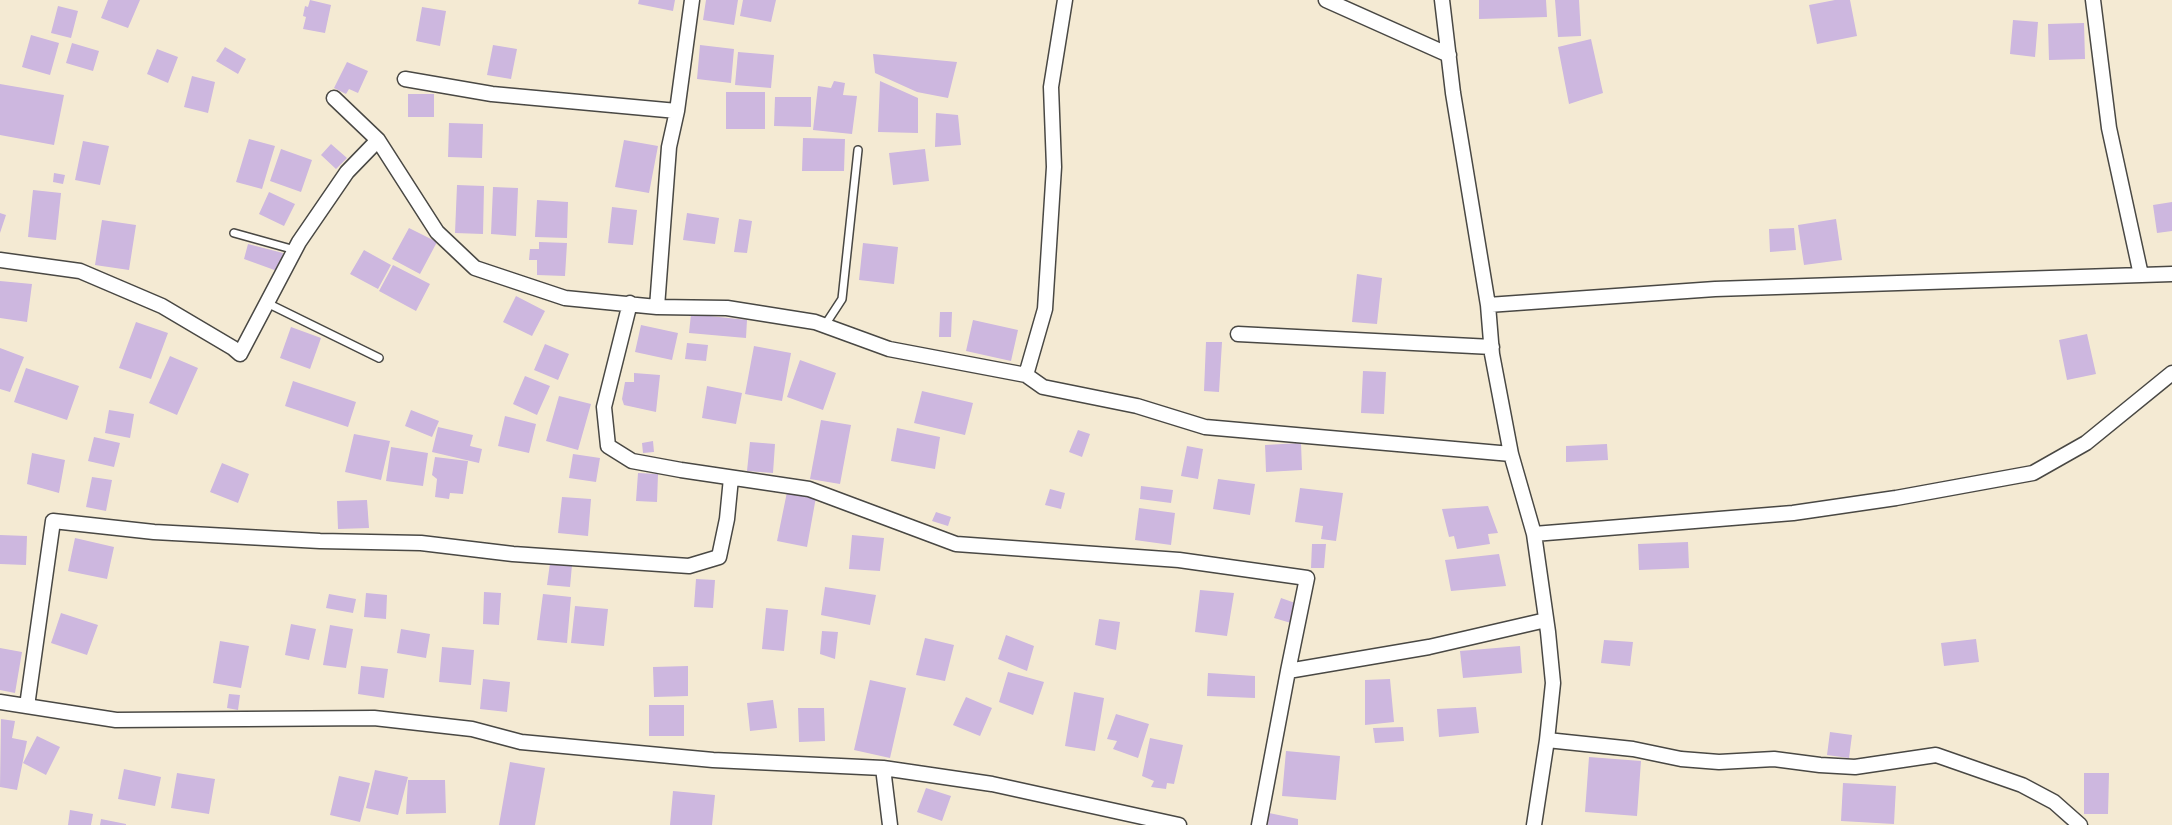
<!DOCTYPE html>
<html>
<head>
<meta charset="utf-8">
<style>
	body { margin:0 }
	canvas { display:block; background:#f4ead3 }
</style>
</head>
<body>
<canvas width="2172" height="825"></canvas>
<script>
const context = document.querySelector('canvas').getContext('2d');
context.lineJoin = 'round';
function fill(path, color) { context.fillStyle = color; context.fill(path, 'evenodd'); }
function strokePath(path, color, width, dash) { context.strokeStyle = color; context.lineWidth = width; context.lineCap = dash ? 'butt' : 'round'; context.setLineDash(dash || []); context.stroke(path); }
fill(new Path2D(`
	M108,0H140L128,28L101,18Z
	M310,0L331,5L325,33L303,29L306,17L303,16L305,6L308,7Z
	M639,0H675L673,11L638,4Z
	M706,0H738L734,25L703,20Z
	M743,0H776L771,22L740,16Z
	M1479,0H1546L1547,17L1479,19Z
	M1555,0H1579L1581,36L1558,37Z
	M1835,0H1850L1857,36L1817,44L1809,5Z
	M58,6L78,11L71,38L51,33Z
	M422,7L446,11L440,46L416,41Z
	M2013,20L2038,22L2035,57L2010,54Z
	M2084,23L2085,59L2049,60L2048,24Z
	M31,35L59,43L50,75L22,67Z
	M1591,39L1603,93L1569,104L1558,47Z
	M72,43L99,51L93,71L66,63Z
	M493,45L517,49L511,79L487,75Z
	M700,45L734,49L731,83L697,79Z
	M225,47L246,59L238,74L216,61Z
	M157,49L178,57L168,83L147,74Z
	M738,52L774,55L771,88L735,85Z
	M873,54L957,62L948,98L917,92L875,73Z
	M347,62L368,71L358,93L349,89L346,94L334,88Z
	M192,76L215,82L208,113L184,107Z
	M834,81L845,83L843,95L857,96L852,134L813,130L818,86L831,88Z
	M880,81L918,98V133L878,132Z
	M0,84L64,95L54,145L0,135Z
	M726,92H765V129H726Z
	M408,94H434V117H408Z
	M775,97H811V127L774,126Z
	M936,113L958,115L961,145L935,147Z
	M449,123L483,124L482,158L448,157Z
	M803,138L845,139L844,171H802Z
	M249,139L275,146L262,189L236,182Z
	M624,140L658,146L649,193L615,187Z
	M83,141L109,146L100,185L75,180Z
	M331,144L347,158L336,169L321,155Z
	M281,149L312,160L301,192L270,181Z
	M925,149L929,181L893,185L889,153Z
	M54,173L65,175L63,184L53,182Z
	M457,185L484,186L483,234L455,233Z
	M493,187L518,188L516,236L491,234Z
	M33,190L61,193L56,240L28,237Z
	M269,192L295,204L284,226L259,214Z
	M537,200L568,202L567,238L535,237Z
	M2172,202V231L2157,233L2153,205Z
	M612,207L637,210L633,245L608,243Z
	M0,213L6,215L0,233Z
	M687,213L719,218L715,244L683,240Z
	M739,219L752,221L747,253L734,252Z
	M1836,219L1842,260L1804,265L1798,225Z
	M102,220L136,225L129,270L95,265Z
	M409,228L437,242L420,274L392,259Z
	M1794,228L1796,250L1770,252L1769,229Z
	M539,242L567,243L565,276L537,275V260H529L530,249H539Z
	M863,243L898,247L894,284L859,280Z
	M248,244L283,253L280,272L244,259Z
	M364,250L391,265L378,289L350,274Z
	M393,265L430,284L416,311L379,291Z
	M1357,274L1382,278L1377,324L1352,322Z
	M0,281L32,284L27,322L0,318Z
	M516,296L545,311L532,336L503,322Z
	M940,312H952L951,337H939Z
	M691,314L747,320L746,338L689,333Z
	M973,320L1018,330L1011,361L966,351Z
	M136,322L168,333L151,379L119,368Z
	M641,325L678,333L672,360L635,352Z
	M291,327L321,338L310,369L280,358Z
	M2087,334L2096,374L2067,380L2059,340Z
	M1206,342H1222L1219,392L1204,391Z
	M687,343L708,345L706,361L685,359Z
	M545,344L569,354L558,380L534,370Z
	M754,346L791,353L782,401L745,394Z
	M0,348L24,357L10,392L0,389Z
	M170,356L198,368L177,415L149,403Z
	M800,360L836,373L823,410L787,397Z
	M26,368L79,386L67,420L14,402Z
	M1363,371L1386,372L1384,414L1361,413Z
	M634,373L660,375L656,412L624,405L622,399L625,382H634Z
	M525,376L550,386L537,415L513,404Z
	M293,381L356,402L348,427L285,406Z
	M707,386L742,393L736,424L702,418Z
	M922,391L973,403L965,435L914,423Z
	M559,396L591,404L578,450L546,441Z
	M109,410L134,414L130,438L105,433Z
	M411,410L439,421L432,437L405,426Z
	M505,416L536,424L529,453L498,446Z
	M821,420L851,425L840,484L810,479Z
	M438,427L473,435L470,446L482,449L479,463L432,452Z
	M897,428L940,437L935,469L891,461Z
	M1078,430L1090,434L1082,457L1069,452Z
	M354,434L390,441L381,480L345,472Z
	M94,437L120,443L114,467L88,461Z
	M653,441L654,452L643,453L642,443Z
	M750,442L775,444L773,473L747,471Z
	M1301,443L1302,470L1266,472L1265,445Z
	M1607,444L1608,460L1566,462V446Z
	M1187,446L1203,449L1198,479L1181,476Z
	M391,447L428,453L423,486L386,481Z
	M32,453L65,460L59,493L27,484Z
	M573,454L600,458L596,482L569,478Z
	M435,457L468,461L463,494L450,493L449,499L435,497L437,479L432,475Z
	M222,463L249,474L238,503L210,492Z
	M638,473L658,474L657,502L636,501Z
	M92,477L112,480L106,511L86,507Z
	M1218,479L1255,484L1250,515L1213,509Z
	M1141,486L1173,490L1171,503L1140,499Z
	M1300,488L1343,493L1336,541L1321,539L1323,526L1295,522Z
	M1050,489L1065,493L1061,509L1045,505Z
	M787,492L816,497L807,547L777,541Z
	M562,497L591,499L588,536L558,533Z
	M367,500L369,528L338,529L337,501Z
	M1488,506L1498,533L1488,534L1490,544L1457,549L1454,536L1449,537L1442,509Z
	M1139,508L1175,513L1171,545L1135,540Z
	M936,512L951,517L948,526L932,521Z
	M0,535L27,536L26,565L0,564Z
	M852,535L884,538L880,571L849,569Z
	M75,538L114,547L107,579L68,571Z
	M1688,542L1689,568L1639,570L1638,544Z
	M1312,544H1326L1324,568H1311Z
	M1499,554L1506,586L1451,591L1445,560Z
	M550,563L572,565L570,587L547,585Z
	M696,579L715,580L713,608L694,607Z
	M825,587L876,595L870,625L821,615Z
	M1200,590L1234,593L1227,636L1195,632Z
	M484,592L501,593L499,625L483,624Z
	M366,593L387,595L386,619L364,617Z
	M329,594L356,599L353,613L326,608Z
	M543,594L571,597L567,643L537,640Z
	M1281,598L1298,604L1291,623L1274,618Z
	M575,606L608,609L604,646L571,643Z
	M766,608L788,610L784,651L762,649Z
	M61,613L98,625L87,655L51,643Z
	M1099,619L1120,622L1116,650L1095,645Z
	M291,624L316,629L309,660L285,655Z
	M330,625L353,629L346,668L323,665Z
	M401,629L430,634L426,658L397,653Z
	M822,631L838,632L835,659L820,654Z
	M1006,635L1034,646L1027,671L998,659Z
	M925,638L954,645L945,681L916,675Z
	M1976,639L1979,662L1944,666L1941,643Z
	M1604,640L1633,642L1630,666L1601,663Z
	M220,641L249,646L241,688L213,683Z
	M1520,646L1522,673L1463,678L1460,651Z
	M442,647L474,650L471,685L439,682Z
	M0,648L22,652L15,693L0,690Z
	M361,666L388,669L384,698L358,694Z
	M688,666V696L654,697L653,667Z
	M1008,672L1044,682L1033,715L999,702Z
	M1208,673L1255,676V698L1207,696Z
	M483,679L510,682L507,712L480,709Z
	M1390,679L1394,722L1365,725V680Z
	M870,680L906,688L890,758L854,750Z
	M1074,692L1104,698L1095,751L1065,746Z
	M229,694L240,695L238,710L227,708Z
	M966,697L992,708L980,736L953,725Z
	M773,700L777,728L750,731L747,703Z
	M649,705H684V736H649Z
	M1476,707L1479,733L1439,737L1437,709Z
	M798,708H824L825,741L799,742Z
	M1116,714L1149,724L1138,758L1113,749L1117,741L1107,739Z
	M1,719L15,721L12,738L27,741L17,790L0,787Z
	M1403,727L1404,741L1375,743L1373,728Z
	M1830,732L1852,735L1849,758L1827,755Z
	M37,736L60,747L46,775L23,763Z
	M1150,738L1183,745L1174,784L1167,783L1166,789L1151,787L1154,781L1142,776Z
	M1286,751L1340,756L1336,800L1282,796Z
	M1589,757L1641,761L1637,816L1585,812Z
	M510,762L545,768L535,825H499Z
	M124,769L161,777L155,806L118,799Z
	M375,770L408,777L398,815L366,808Z
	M177,773L215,779L209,814L171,808Z
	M2084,773H2109L2108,814H2084Z
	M339,776L370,783L360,822L330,815Z
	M408,780H445L446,813L406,814Z
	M1843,783L1896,786L1894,824L1841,821Z
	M926,788L951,796L942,821L917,812Z
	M673,791L715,795L712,825H670Z
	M70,810L93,814L91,825H68Z
	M1269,813L1298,819V825H1268Z
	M101,819L126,824V825H100Z`), '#cdb7df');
const service = new Path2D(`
	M234,233L295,250
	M267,303L379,358
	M825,325L842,299L858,150`);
const minor = new Path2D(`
	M1326,0L1449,55
	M1442,0L1453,93L1488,305L1492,354L1511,454L1534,534L1548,632L1553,683L1547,740L1534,825
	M2093,0L2109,128L2141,275
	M405,79L492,94L677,111
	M334,98L378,140L437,232L475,268L565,298L657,307L727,308L815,322L889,349L1026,375L1043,387L1137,406L1205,427L1511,454
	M0,260L80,271L162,306L233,348L240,354L299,242L347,172L378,140
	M630,303L604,407L608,446L632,461L681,470L809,489L956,544L1179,560L1307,578L1288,671L1429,647L1546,620
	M1488,305L1715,289L2172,274
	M657,307L669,147L677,111L692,0
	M1238,334L1492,347
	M1026,375L1045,309L1054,167L1051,87L1065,0
	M1534,534L1793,513L1896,498L2033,473L2086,443L2172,373
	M0,702L116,720L374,718L472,729L521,742L713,760L883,768L992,784L1179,825
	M27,706L53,521L154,532L320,541L421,543L513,554L689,566L719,557L727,519L731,478
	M1547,740L1633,749L1681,759L1719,762L1774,759L1820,765L1855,767L1936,755L2022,785L2054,802L2080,825
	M883,768L890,825
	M1259,825L1288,671`);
strokePath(service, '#494844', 10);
strokePath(minor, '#494844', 17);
strokePath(service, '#fff', 7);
strokePath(minor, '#fff', 14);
</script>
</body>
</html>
